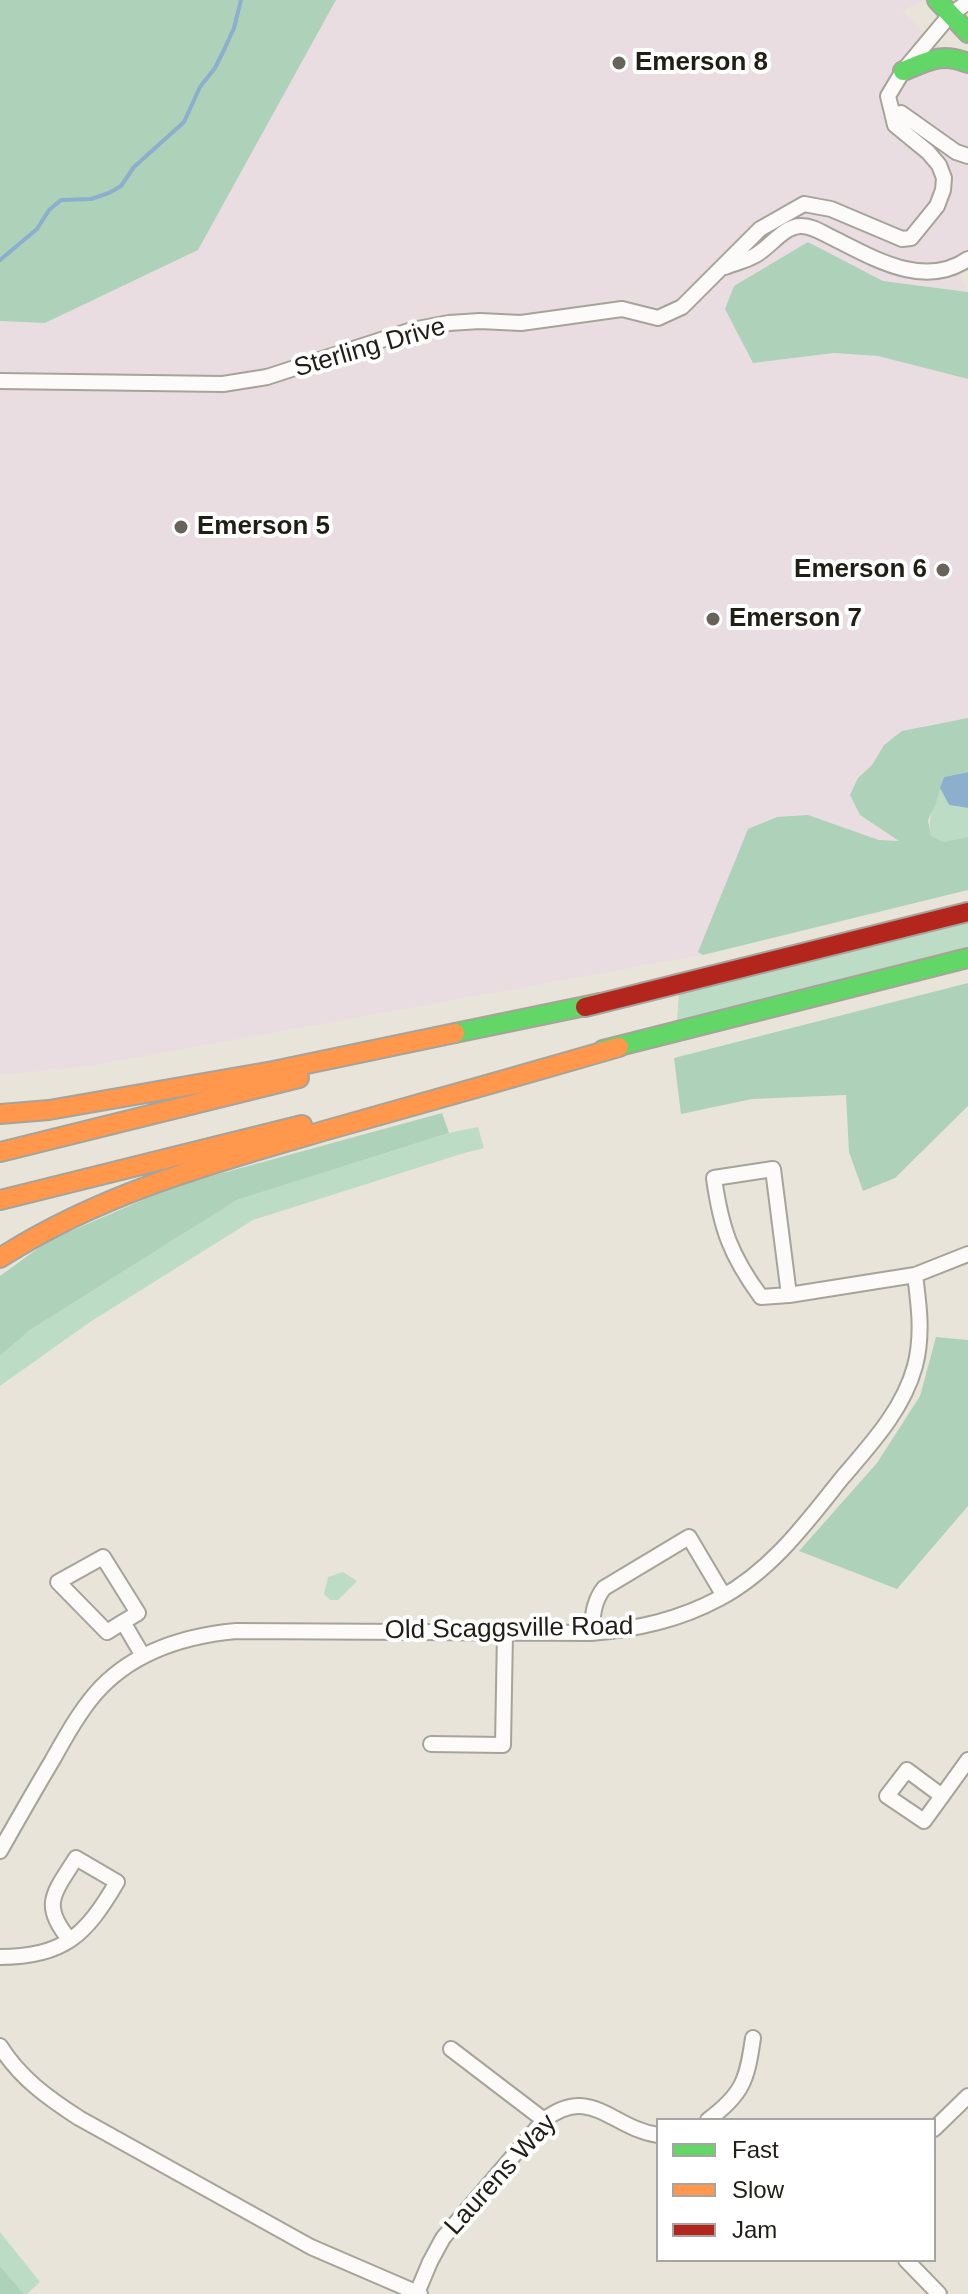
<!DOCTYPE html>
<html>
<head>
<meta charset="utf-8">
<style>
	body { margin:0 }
	#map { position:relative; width:968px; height:2294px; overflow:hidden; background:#e9e4d9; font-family:Arial,sans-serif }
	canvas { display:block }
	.legend { position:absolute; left:656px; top:2118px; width:280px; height:144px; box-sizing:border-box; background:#fff; border:2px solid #a6a5a2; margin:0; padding:10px 14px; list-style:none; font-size:24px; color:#211e16 }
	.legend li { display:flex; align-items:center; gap:16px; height:40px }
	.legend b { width:40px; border:2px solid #a6a5a2 }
</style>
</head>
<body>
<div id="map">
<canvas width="968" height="2294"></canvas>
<ul class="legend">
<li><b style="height:10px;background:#63d668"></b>Fast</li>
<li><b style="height:10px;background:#ff974d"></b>Slow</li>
<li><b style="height:10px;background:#b3261e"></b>Jam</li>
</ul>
</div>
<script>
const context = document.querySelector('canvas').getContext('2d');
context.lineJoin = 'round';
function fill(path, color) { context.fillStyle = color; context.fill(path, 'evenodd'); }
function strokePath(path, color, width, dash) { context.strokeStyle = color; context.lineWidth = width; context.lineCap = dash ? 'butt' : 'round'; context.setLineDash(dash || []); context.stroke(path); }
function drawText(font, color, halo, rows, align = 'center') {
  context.font = font + ' Arial,sans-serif'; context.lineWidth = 8; context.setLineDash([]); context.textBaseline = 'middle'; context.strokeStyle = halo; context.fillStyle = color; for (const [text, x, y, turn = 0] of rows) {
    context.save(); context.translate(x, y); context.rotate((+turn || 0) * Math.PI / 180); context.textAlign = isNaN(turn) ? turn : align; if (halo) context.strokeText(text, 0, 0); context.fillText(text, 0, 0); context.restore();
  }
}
fill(new Path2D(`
	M336,0H925L902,11L968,75V268L959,274L968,292L883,281L808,242L753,363L834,353L878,356L968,379V718L962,721L934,723L883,746L872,765L858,778L884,829L901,841L879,840L808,815L698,952L703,955L90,1066L0,1075V321L45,323L198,250Z`), '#e9dde2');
fill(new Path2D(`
	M940,788L949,805L968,808V837L943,842L931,836C927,815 935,809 940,788Z
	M968,920V949L677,1023L679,991Z
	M478,1127L484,1148L461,1154L253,1220L90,1322L0,1386V1356L30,1330L237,1200L449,1133Z
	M343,1572L357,1581L338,1600H330L324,1594L328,1577Z
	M0,2232L40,2282L27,2294H24L0,2266Z`), '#bcdcc5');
fill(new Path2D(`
	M0,0H336L198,250L45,323L0,321Z
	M808,242L883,281L968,292V379L878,356L834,353L753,363L725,309L734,286Z
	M968,718V772L944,777L935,806L928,820L931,836L943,842L968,837V890L703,955L698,952L748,829L777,817L808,815L879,840L899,841L860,815L850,795L858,778L872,765L884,745L902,731Z
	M968,983V1106L895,1178L863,1191L849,1152L846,1095L752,1099L681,1114L674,1058Z
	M442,1113L449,1133L237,1200L30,1330L0,1356V1276L48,1241L175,1186Z
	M936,1337L968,1340V1506L897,1589L799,1551L877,1463L920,1396Z
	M0,2266L24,2294H0Z`), '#aed2b9');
fill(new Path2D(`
	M968,772V808L949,805L940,788L944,777Z`), '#8bafcc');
strokePath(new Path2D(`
	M0,260L37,229L49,210L61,200L91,199L109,193L121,186L134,167L184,122L200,87L215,68L223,52L234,28L241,0`), '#8bafcc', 4);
const street = new Path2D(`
	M894,115L901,113L956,152L968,156
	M725,267C735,263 745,261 754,256C770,248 782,227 800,226C812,225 824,234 835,239C875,259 925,289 968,259
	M0,381L223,384L267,377L412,330L449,323L480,321L521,323L622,309L658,318L682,307L760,229L804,204L831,209L895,236L902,239L911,238L937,206L943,190L944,178L939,165L928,152L895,125L888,96L903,71L950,15L968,2
	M789,1295L761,1297C731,1256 721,1229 714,1178L773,1169L789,1295L915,1275L968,1254
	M123,1622L107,1632L58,1582L103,1557L138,1613L123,1622L143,1656
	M591,1633C593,1616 593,1602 604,1588L689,1537L724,1596
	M431,1744L503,1745L505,1632
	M942,1796L907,1770L887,1796L924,1821L968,1760
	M0,1851C17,1821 34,1791 52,1761C65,1738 78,1714 95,1694C131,1652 183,1636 236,1631L591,1633C638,1629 679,1620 720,1598C771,1571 807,1522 842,1478C871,1444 903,1410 915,1366C923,1335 919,1306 915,1275
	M0,1957C64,1957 86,1935 117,1882L76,1858C54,1893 40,1905 70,1940
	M0,2046C20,2078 48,2098 79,2118L311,2247L420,2294
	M451,2049L544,2120
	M708,2120C743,2094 747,2080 753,2038
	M934,2129L968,2096
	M906,2260L939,2294
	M417,2293L430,2262L443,2238L544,2120C591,2084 611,2128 658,2135`);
const fast = new Path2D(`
	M937,0L968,33
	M903,71C929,61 940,52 968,63
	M455,1033L600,1003
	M603,1050L968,958`);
const slow = new Path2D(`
	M0,1114L49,1110L273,1071L455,1033
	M0,1152L299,1078
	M0,1200L302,1125
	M0,1258C101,1193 213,1163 327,1130C424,1103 522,1075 619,1047`);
const jam = new Path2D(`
	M585,1007L968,912`);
strokePath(street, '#a6a39a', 18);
strokePath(fast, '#a6a39a', 22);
strokePath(slow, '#a6a39a', 22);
strokePath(jam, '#a6a39a', 22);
strokePath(street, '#fcfbf9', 14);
strokePath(fast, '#63d668', 18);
strokePath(slow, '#ff974d', 18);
strokePath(jam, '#b3261e', 18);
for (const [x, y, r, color] of [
	[619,63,8,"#67635a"],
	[181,527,8,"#67635a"],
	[943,570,8,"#67635a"],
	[713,619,8,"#67635a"]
]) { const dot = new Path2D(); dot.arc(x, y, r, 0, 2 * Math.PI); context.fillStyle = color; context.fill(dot); strokePath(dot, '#fff', 3); }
drawText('bold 26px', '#211e16', '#fff', [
	["Emerson 8",635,63],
	["Emerson 5",197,527],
	["Emerson 6",927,570,"right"],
	["Emerson 7",729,619]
], 'left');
drawText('26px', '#211e16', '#fff', [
	["Sterling Drive",370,348,-16],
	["Old Scaggsville Road",509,1629,-1],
	["Laurens Way",501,2175,-48]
]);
</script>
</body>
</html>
